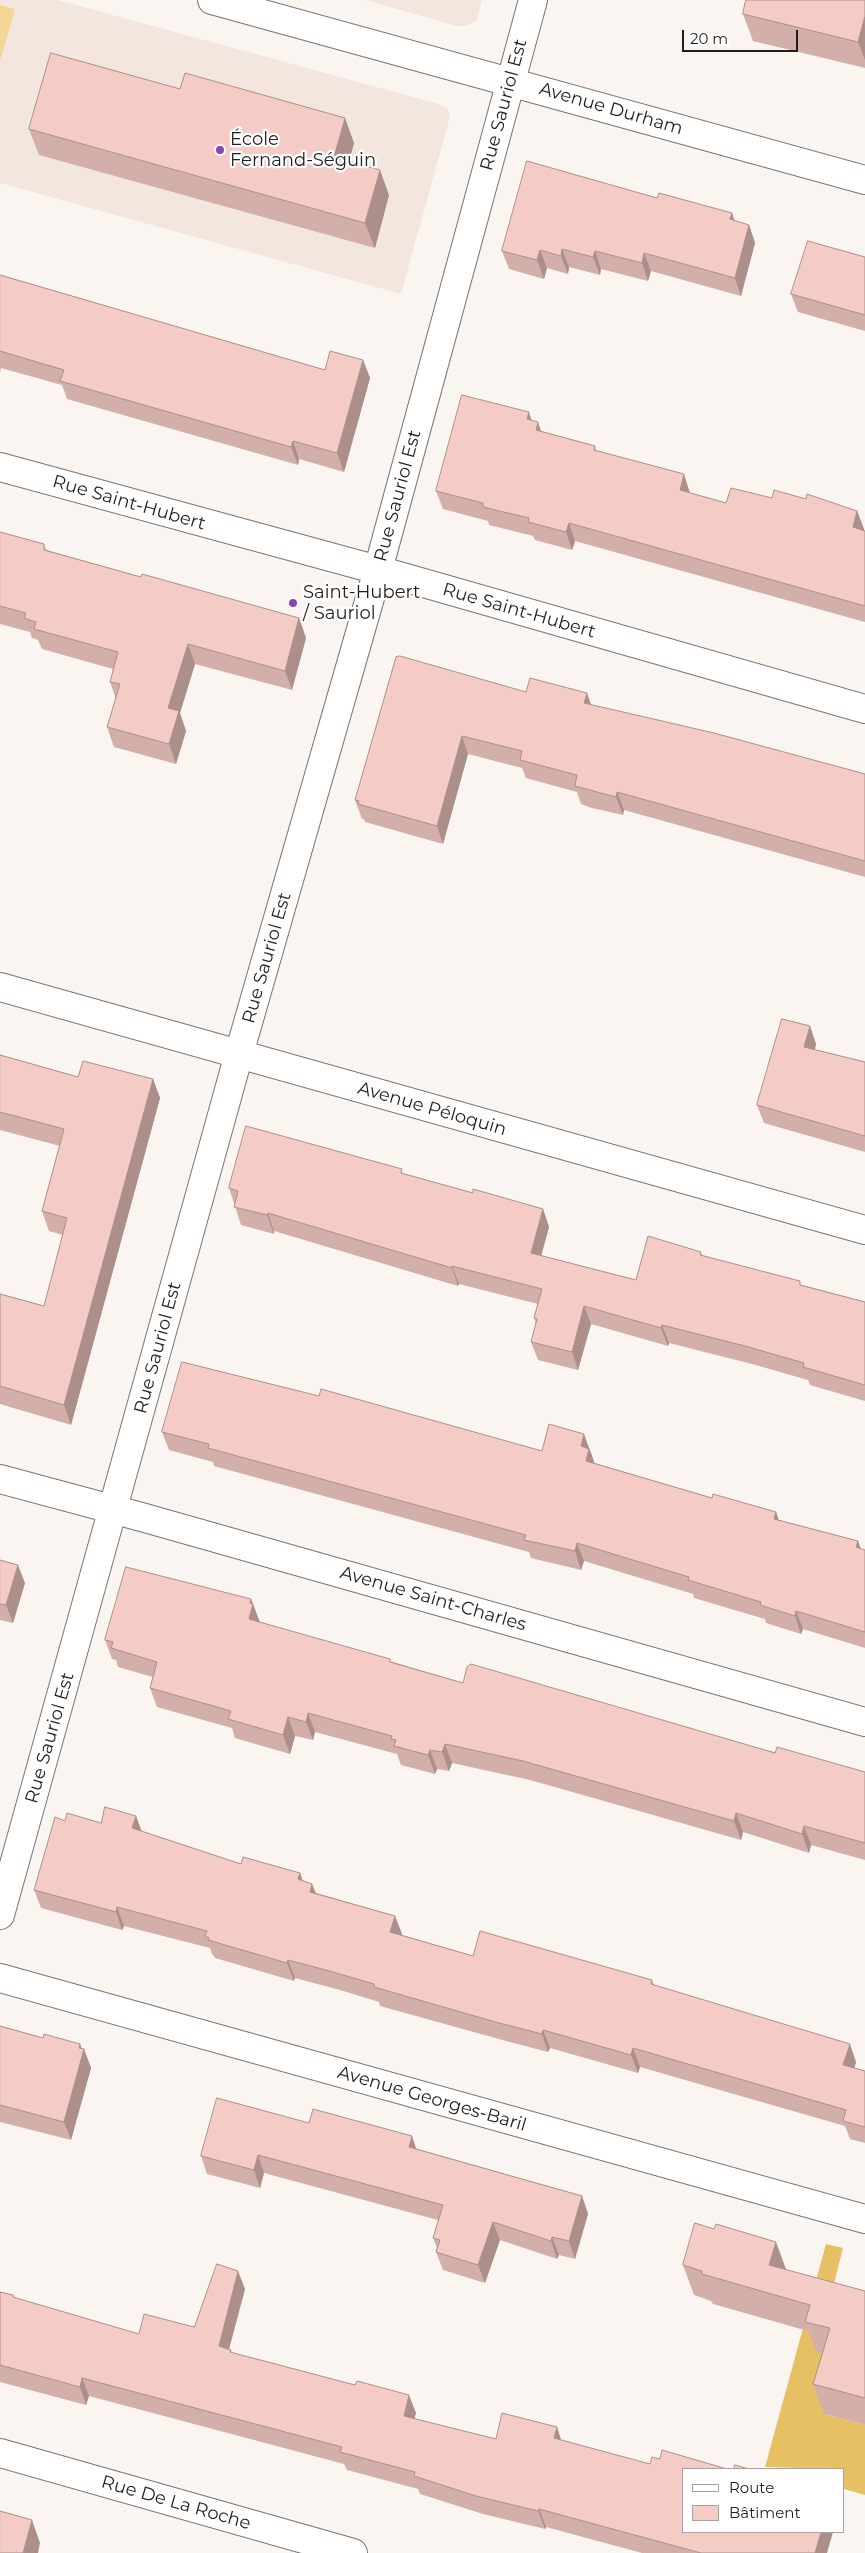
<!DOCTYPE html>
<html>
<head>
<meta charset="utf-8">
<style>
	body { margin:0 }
	#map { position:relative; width:865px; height:2553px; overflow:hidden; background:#fbf5f2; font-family:Montserrat,sans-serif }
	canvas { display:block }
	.legend { position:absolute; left:682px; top:2468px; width:162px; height:65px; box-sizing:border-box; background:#fff; border:1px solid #a6a5a5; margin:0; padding:6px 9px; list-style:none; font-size:15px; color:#201e1d }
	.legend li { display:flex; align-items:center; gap:10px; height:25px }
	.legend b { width:25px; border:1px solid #a6a5a5 }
	.scale { position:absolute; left:682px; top:30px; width:116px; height:22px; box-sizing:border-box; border:2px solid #201e1d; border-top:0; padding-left:6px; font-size:15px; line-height:18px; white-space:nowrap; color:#201e1d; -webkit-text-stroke:4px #fff; paint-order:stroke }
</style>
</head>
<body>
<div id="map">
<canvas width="865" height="2553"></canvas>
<ul class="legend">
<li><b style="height:6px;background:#fff"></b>Route</li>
<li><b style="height:14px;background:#f5ccc5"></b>Bâtiment</li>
</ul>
<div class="scale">20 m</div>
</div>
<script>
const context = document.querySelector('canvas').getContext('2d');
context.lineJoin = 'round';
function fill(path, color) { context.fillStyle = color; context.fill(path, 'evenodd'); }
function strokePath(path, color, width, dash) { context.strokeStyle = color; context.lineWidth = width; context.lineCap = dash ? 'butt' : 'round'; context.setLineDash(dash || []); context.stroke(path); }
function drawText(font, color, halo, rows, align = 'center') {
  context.font = font + ' Montserrat,sans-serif'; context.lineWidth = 4.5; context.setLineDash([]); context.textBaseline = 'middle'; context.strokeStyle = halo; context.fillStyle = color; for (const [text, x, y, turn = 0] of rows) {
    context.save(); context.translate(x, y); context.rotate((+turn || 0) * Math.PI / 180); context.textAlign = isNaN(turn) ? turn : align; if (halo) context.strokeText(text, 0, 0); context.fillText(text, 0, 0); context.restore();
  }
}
fill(new Path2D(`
	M0,0H58L439,104L447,108L450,117L401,294L0,183Z
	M365,0H482L477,20L466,26H457Z`), '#f3e6df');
fill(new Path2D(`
	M0,5L15,9L1,58H0Z`), '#f4d795');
fill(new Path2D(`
	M826,2244L843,2248L828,2307L841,2358L824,2414L865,2425V2495L844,2489V2469L765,2467Z`), '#e7c064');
const minor = new Path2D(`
	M212,0L865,180
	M0,987L865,1230
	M0,1479L145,1518L865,1722
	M0,1915L239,1054L378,570L533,0
	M0,1978L865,2219
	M0,2453L353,2553`);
const secondary = new Path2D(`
	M0,467L378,570L865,709`);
strokePath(minor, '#797472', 30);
strokePath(secondary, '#797472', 30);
strokePath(minor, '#fff', 28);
strokePath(secondary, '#fff', 28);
fill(new Path2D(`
	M865,0V68L753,41L743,14Z
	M29,129L354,143L349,162L389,195L375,248L39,155Z
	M657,198L732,213L734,221L749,225L755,243L741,296L651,271L648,281L601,269L600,275L569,267L568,274L547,268L544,279L509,269L502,251Z
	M865,257V331L798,312L791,294Z
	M0,275L325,370L363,360L370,378L344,472L299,459L298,465L67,399L62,385L1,368L0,372Z
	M532,421L541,431L595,446L596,450L690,493L726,503L772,498L806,499L857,511L864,529V530L865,531V622L575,541L572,550L535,540L533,536L489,525L488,521L443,509L436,491Z
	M0,532L44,544L46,550L141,577L299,618L306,638L292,690L195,664L180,713L186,731L176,764L114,747L107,727L116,699L110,682L113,669L42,649L38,640L32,638L30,632L0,624Z
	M526,692L587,693L591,705L865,774V877L624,810L623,815L592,808L581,804L577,792L526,778L522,768L468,754L443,844L365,822L364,819H362L355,800Z
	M810,1026L816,1044L815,1050L865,1062V1152L764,1123L757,1105Z
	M0,1055L78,1077L153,1079L160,1098L71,1425L0,1404V1294L44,1306L63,1235L49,1231L42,1211L60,1146L0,1130Z
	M404,1174L473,1193L543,1209L549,1227L541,1256L636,1280L701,1252L702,1255L802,1285L865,1302V1401L810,1385L808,1380L752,1364L669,1343L668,1346L591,1324L578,1370L538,1360L531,1342L536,1324L534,1318L538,1304L459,1284L458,1286L274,1231V1234L241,1225L229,1188Z
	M162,1432L542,1451L591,1452L594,1463L712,1498L776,1512L779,1520L858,1541L861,1549L865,1550V1648L803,1629L801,1634L766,1623L765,1619L694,1598L693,1594L584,1561L581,1570L531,1558L529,1552L214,1466L213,1462L169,1450Z
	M0,1560L25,1583L13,1623L0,1620Z
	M251,1599L260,1622L463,1683L865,1772V1860L811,1845L809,1853L743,1832L741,1840L530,1780L452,1763L449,1771L437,1769L435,1774L401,1765L397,1754L315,1732L313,1740L295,1736L290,1754L235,1738L232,1728L157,1707L150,1688L153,1677L118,1667L116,1660L112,1659L105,1640Z
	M136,1816L142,1831L241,1864L300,1873L303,1881L312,1884L316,1893L395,1916L402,1934V1935L473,1956L652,1980L654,1985L856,2062L854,2068L865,2071V2143L850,2139L845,2126L640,2067L638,2073L550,2048L548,2052L506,2041L380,2006L379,2002L340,1990L295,1978L294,1981L215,1958L213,1955L212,1954L210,1948L124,1926L122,1930L41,1908L34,1890L65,1821L101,1823Z
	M0,2026L43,2038L80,2044L82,2049H84L91,2068L71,2140L0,2122Z
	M309,2123L417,2149L582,2196L588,2214L575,2259L559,2255L557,2259L500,2240L485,2283L443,2270L436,2252L437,2248L433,2238L438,2220L264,2173L260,2188L207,2174L201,2156Z
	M683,2265L786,2270L865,2291V2425L824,2414L813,2384L822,2353L816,2352L808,2331L713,2304L711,2301L694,2295Z
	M245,2289L229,2349L231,2350L232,2353L416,2413L414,2419L496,2439L562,2440L827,2553H642L546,2527L545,2529L483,2514L420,2494L418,2489L347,2470L344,2464L89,2396L86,2405L0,2382V2292L13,2295L14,2298L139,2334L194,2327Z`), '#d3afa9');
fill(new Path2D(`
	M865,16V60L858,42Z
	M345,118L354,143L343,183L334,157Z
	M380,170L389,195L375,248L365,223Z
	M732,213L738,231L730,219Z
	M749,225L755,243L741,296L735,278Z
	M562,249L569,267L568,274L561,256Z
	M540,250L547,268L544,279L537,260Z
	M595,251L601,269L600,275L593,257Z
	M644,253L651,271L648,281L642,263Z
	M363,360L370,378L344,472L337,453Z
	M529,412L535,431L527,419Z
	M538,422L544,440L536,430Z
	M293,441L299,459L298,465L291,447Z
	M684,474L690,493L686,508L680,490Z
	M857,511L864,529L860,546L853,527Z
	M569,523L575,541L572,550L566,532Z
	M299,618L306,638L292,690L285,671Z
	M188,644L195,664L180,713L186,731L176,764L169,744L168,708Z
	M587,693L593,711L584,703Z
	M462,736L468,754L443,844L437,826Z
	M617,792L624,810L623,815L616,797Z
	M810,1026L816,1044L811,1065L804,1047Z
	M153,1079L160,1098L71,1425L64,1405Z
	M543,1209L549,1227L537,1271L531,1253Z
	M268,1213L274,1231V1234L267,1215Z
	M452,1266L459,1284L458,1286L452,1268Z
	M584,1306L591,1324L578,1370L572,1352Z
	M662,1325L669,1343L668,1346L661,1328Z
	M584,1434L596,1467L592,1479L581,1446Z
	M776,1512L782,1531L774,1519Z
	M858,1541L864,1559L856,1547Z
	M577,1543L584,1561L581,1570L575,1551Z
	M18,1565L25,1583L13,1623L6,1605Z
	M251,1599L260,1623L249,1619L250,1603Z
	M796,1611L803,1629L801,1634L795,1616Z
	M308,1713L315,1732L313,1740L306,1722Z
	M288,1717L295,1736L290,1754L283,1735Z
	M445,1744L452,1763L449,1771L442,1752Z
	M430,1750L437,1769L435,1774L428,1755Z
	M736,1813L743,1832L741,1840L734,1821Z
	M136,1816L142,1834L132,1828Z
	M804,1826L811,1845L809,1853L802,1834Z
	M300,1873L306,1891L298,1879Z
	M312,1884L319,1902L310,1892Z
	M117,1907L124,1926L122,1930L116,1912Z
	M395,1916L402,1934L397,1950L390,1932Z
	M288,1960L295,1978L294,1981L287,1963Z
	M543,2030L550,2048L548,2052L542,2034Z
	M80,2044L83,2053L84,2049L91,2068L71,2140L64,2122Z
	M850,2044L856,2062L850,2083L843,2065Z
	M633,2048L640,2067L638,2073L631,2055Z
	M412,2136L418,2154L409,2147Z
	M258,2155L264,2173L260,2188L254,2170Z
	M582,2196L588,2214L575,2259L569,2241Z
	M493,2222L500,2240L485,2283L478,2265Z
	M552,2237L559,2255L557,2259L551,2241Z
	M776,2242L787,2272L769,2265Z
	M238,2271L245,2289L225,2364L219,2346Z
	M82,2378L89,2396L86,2405L80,2387Z
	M409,2395L416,2413L410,2434L404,2416Z
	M557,2427L563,2446L554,2438Z
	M539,2509L546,2527L545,2529L538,2511Z
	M32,2520L40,2543L38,2553H23Z
	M821,2532H833L827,2553H815Z`), '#ac8f8a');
const building = new Path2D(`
	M746,0H865V16L858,42L743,14Z
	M51,53L180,89L185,73L345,118L334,157L380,170L365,223L29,129Z
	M527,161L657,198L659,193L732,213L730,219L749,225L735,278L644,253L642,263L595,251L593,257L562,249L561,256L540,250L537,260L502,251Z
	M808,241L865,257V315L791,294Z
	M0,275L325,370L330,351L363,360L337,453L293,441L291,447L60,381L64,370L0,351Z
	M462,395L529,412L527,419L538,422L536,430L595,446L594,450L684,474L680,490L726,503L731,488L772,498L774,490L806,499L807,494L857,511L853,527L865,531V606L569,523L566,532L528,522L529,518L483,507V503L436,491Z
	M0,532L44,544V550L141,577L142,574L299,618L285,671L188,644L168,708L179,711L169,744L107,727L120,684L110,682L118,652L34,629L36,622L24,618L26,613L0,606Z
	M400,656L526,692L530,678L587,693L584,703L714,733L865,774V861L617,792L616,797L586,789L575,786L577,775L520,760L522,751L462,736L437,826L358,804L359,801L355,800L396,657Z
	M782,1019L810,1026L804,1047L865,1062V1136L757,1105Z
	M0,1055L78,1077L83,1061L153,1079L64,1405L0,1386V1294L44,1306L67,1218L42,1211L64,1129L0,1112Z
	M246,1126L402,1169L401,1173L473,1193V1189L543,1209L531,1253L636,1280L648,1236L701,1252L700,1255L800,1281V1285L865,1302V1385L803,1367L804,1363L745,1346L662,1325L661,1328L584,1306L572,1352L531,1342L537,1319L534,1318L542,1289L452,1266V1268L268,1213L267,1215L234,1207L238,1191L229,1188Z
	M182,1362L319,1396L321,1389L542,1451L549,1424L584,1434L581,1446L589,1449L586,1461L712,1498L713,1494L776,1512L774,1519L858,1541L856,1547L865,1550V1632L796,1611L795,1616L760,1605L761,1602L688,1580L689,1577L577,1543L575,1551L524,1540L526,1535L208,1448L209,1444L162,1432Z
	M0,1560L18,1565L6,1605L0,1604Z
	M126,1567L251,1599L250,1603L253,1604L249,1619L390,1659V1662L463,1683L467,1667L471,1664L775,1753L777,1747L865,1772V1843L804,1826L802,1834L736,1813L734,1821L523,1761L445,1744L442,1752L430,1750L428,1755L394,1746L396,1740L391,1739L392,1736L308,1713L306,1722L288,1717L283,1735L228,1719L231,1711L150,1688L157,1662L111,1648L113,1642L105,1640Z
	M105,1807L136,1816L132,1828L241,1864L243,1857L300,1873L298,1879L312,1884L310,1892L395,1916L390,1932L473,1956L480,1931L652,1980L651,1984L850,2044L843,2065L865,2071V2127L843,2121L846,2110L633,2048L631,2055L543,2030L542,2034L499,2023L374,1987V1984L333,1972L288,1960L287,1963L208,1940L209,1938L205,1936L207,1931L117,1907L116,1912L34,1890L55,1817L65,1821L67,1813L101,1823Z
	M0,2026L43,2038L44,2034L80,2044L79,2048L84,2049L64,2122L0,2105Z
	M217,2098L309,2123L313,2109L412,2136L409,2147L582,2196L569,2241L552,2237L551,2241L493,2222L478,2265L436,2252L440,2240L433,2238L443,2205L258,2155L254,2170L201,2156Z
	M695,2223L714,2229L716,2224L776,2242L769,2265L865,2291V2398L813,2384L830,2328L805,2322L810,2305L702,2274V2271L683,2265Z
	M217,2264L238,2271L219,2346L231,2350L230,2352L355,2385L357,2381L409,2395L404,2416L496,2439L502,2413L557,2427L554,2438L650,2464L652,2457L660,2459L662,2450L727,2469H684V2532H821L815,2553H701L539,2509L538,2511L476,2496L414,2476L415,2472L340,2452L342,2447L82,2378L80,2387L0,2365V2292L13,2295V2297L139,2334L144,2314L194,2327Z
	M735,2465L749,2469H734Z
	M0,2511L32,2520L23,2553H0Z`);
fill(building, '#f5ccc5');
strokePath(building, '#ac8f8a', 1);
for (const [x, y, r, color] of [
	[220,150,5,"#8e43b5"],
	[293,603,5,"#8e43b5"]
]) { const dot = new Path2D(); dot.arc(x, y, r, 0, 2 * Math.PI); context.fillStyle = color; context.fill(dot); strokePath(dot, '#fff', 2); }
drawText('18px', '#201e1d', '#fff', [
	["Rue Sauriol Est",504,105,-75],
	["Avenue Durham",611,109,16],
	["Rue Sauriol Est",398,496,-75],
	["Rue Saint-Hubert",129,503,16],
	["Rue Saint-Hubert",519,611,16],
	["Rue Sauriol Est",267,958,-74],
	["Avenue Péloquin",432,1109,16],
	["Rue Sauriol Est",158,1348,-75],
	["Avenue Saint-Charles",433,1599,16],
	["Rue Sauriol Est",50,1738,-74],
	["Avenue Georges-Baril",432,2099,16],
	["Rue De La Roche",176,2503,16]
]);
drawText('18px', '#201e1d', '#fff', [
	["École",230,140],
	["Fernand-Séguin",230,161],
	["Saint-Hubert",303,593],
	["/ Sauriol",303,614]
], 'left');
</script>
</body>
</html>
